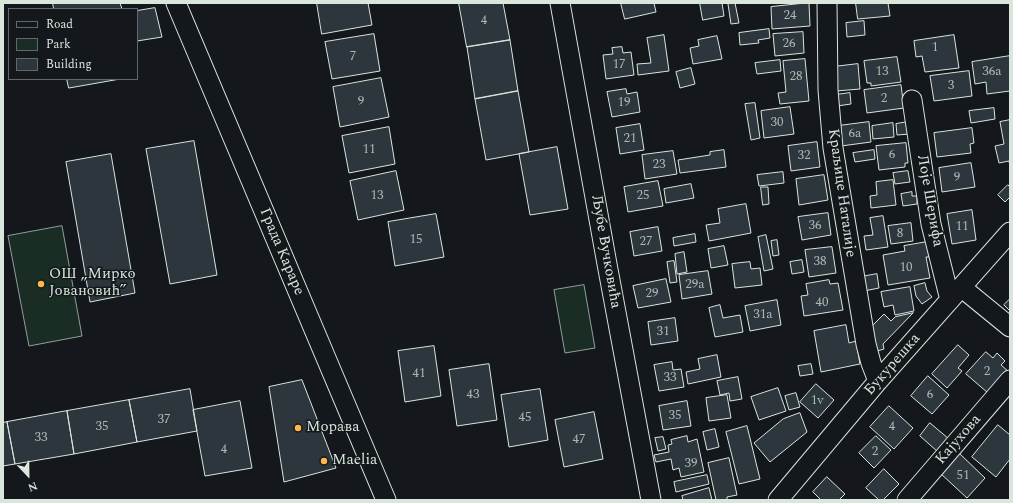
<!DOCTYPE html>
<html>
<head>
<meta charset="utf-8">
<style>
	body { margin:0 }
	#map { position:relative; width:1013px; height:503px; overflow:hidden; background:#14181c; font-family:Spectral,serif }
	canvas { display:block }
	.frame { position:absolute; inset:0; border:4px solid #d8e6dc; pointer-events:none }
	.legend { position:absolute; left:8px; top:8px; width:130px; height:72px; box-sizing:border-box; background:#14181c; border:1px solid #626a69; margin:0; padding:5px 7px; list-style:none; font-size:12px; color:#d8e6dc }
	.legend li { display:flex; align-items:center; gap:8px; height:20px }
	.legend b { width:20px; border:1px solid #626a69 }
	.north { position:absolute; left:8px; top:455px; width:40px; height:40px; -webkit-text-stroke:3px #14181c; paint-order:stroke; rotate:158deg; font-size:11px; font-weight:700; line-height:16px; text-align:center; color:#d8e6dc }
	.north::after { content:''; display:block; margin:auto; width:14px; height:18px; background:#d8e6dc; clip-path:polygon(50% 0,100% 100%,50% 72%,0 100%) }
</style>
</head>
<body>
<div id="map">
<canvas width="1013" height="503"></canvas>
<div class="frame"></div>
<ul class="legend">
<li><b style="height:5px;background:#14181c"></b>Road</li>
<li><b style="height:11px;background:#1a2d24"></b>Park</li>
<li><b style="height:11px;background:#2c363c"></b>Building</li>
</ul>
<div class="north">N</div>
</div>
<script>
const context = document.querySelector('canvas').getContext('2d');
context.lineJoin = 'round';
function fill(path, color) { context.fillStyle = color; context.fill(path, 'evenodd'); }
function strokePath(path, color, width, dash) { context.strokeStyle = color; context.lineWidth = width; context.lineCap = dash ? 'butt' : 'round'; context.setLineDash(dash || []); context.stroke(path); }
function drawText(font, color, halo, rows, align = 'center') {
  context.font = font + ' Spectral,serif'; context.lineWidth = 3; context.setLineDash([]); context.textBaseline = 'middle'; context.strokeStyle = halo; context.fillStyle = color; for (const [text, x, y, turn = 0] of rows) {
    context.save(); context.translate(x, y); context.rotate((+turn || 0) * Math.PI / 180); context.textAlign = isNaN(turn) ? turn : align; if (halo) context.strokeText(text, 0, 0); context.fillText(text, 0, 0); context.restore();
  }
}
const green = new Path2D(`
	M62,226L82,336L29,346L8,236Z
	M584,285L595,348L565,353L554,290Z`);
fill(green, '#1a2d24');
strokePath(green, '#939e99', 1);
const building = new Path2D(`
	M53,3H120L122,9H54Z
	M317,3H368L372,25L322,34Z
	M459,3H503L510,40L467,47Z
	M621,3H654L656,12L625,19Z
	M700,3H722L724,16L703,20Z
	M735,3L739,23L731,24L728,4Z
	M809,3L810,26L772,29L771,7Z
	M856,3H888L890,16L858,19Z
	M155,8L162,37L137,41V11Z
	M864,21L865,35L847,37L846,23Z
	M769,29L770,38L758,40L759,43L740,45L739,33Z
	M803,32L804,53L775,56L773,34Z
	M374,34L380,71L332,79L325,42Z
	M664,35L669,71L638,75L637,64L651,63L647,38Z
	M954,35L959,68L925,72L922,56L916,57L914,41Z
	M717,36L722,59L693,64L690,48L699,46L698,40Z
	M510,40L518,91L475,99L467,47Z
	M622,47L623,53L631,52L634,75L606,79L603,55L613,54L612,48Z
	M1010,56V91L987,94L986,82L975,84L972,62Z
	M897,57L901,82L871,86V83H867L864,61Z
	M805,59L809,101L780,104L778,93L786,92L783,61Z
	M780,60L781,71L757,74L755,63Z
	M858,64L860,89L836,91L833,67Z
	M691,68L695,84L680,88L676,72Z
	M969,71L972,96L934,101L930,76Z
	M381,78L389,117L340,127L333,87Z
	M67,79H120L69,88Z
	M901,85L904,108L867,113L864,90Z
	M626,89L627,94L637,92L640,112L612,117L607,92Z
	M518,91L529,152L486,160L475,99Z
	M850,93L851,104L837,106L835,95Z
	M755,103L760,138L751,140L745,104Z
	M790,107L794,134L764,138L761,111Z
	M994,108L995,119L971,123L969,111Z
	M1010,120V167L1009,161L999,163L995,146L1004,144L1000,122Z
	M869,122L871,142L841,146L838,126Z
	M908,122L910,134L897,135L896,124Z
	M893,123L894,137L873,139L872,126Z
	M640,124L644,150L620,154L616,128Z
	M389,127L395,164L349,173L342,136Z
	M972,128L974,143L970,144L971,153L937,157L934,133Z
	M194,141L217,275L170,284L146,149Z
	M817,142L820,167L791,171L788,146Z
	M906,143L908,163H905V167L879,170L876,146Z
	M557,147L568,209L530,215L519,154Z
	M724,150L726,167L680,173L678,160L710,155V152Z
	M874,150L875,159L855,162L853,153Z
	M673,151L677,174L645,179L642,155Z
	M111,154L135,293L90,302L66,162Z
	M971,163L975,187L942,192L939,168Z
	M396,171L404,210L358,220L350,181Z
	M908,171L910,182L895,184L893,173Z
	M783,172L784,183L759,186L757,175Z
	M824,175L828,200L799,205L796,179Z
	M893,180L896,205L871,208L870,196L877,195L876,182Z
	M658,181L663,206L628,212L624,187Z
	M691,184L694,198L666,203L664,189Z
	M1008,185L1010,187V197L1005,202L998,195Z
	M761,187H768L769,204L763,205Z
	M912,192V196H917V204L903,206L901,194Z
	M746,204L751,233L709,241L706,225L720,223L718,209Z
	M972,210L976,240L952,244L947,214Z
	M828,213L831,235L802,240L798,217Z
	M436,214L444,257L395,266L388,222Z
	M883,216L888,247L866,250L864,236L873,235L870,218Z
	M911,223L913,241L891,244L888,226Z
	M658,227L662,251L634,256L630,232Z
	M695,234L696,242L674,246L673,238Z
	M766,235L773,269L764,271L758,237Z
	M777,240L779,255L773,256L771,241Z
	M927,242L930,257H926L930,278L888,285L883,255L905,251L904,246Z
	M724,246L728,265L711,268L708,249Z
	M832,247L836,273L809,277L805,250Z
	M684,252L687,272L677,274L675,254Z
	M802,260L804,272L792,274L790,262Z
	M674,261L677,282L670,283L667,262Z
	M750,262L751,269L760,268L762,285L735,288L732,264Z
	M708,271L712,294L682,299L679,275Z
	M877,274L879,288L864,291L861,277Z
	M666,279L671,302L638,308L633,286Z
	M829,280L830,284L838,283L843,310L804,316L801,296L808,295L806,284Z
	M925,283L927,291L932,297L922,304L916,296L914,286Z
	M910,287L914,311L895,315L893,305L884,307L881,292Z
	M1010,299V311L1004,305Z
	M777,300L781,325L750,331L745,306Z
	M720,305L723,318L740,315L743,332L715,337L709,308Z
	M913,313L883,344L884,349L874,352L871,327L884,314L891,321L895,317Z
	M675,318L678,341L651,345L648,322Z
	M846,325L849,343L856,341L860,364L821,372L814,331Z
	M958,345L969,355L958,368L962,371L947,388L932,374Z
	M434,346L441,396L405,402L398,351Z
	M986,352L993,358L997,353L1005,361L1001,365L1008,371L988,393L966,374Z
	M717,355L721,377L688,384L686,372L700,369L698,359Z
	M672,362L673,370L681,369L684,387L659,391L654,365Z
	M489,364L497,420L457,426L449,370Z
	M811,364L813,374L800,376L798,366Z
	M928,376L949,395L932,414L911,396Z
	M738,377L742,399L730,401L729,393L720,395L717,381Z
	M302,380L336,468L284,482L269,387Z
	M816,384L834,400L818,418L800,402Z
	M778,388L786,411L759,420L751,397Z
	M190,389L197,431L137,442L129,400Z
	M540,389L548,440L509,447L501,395Z
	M796,393L800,407L789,410L785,396Z
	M727,395L731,418L709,421L706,398Z
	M129,400L137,442L74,454L67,411Z
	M240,401L252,468L205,476L193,410Z
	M687,401L691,426L663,430L659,406Z
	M889,406L913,428L894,449L870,427Z
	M67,411L74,454L15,464L7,422Z
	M594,412L603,459L564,467L555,420Z
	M800,413L807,432L770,462L754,443L783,419Z
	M7,422L15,464L3,466V423Z
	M930,423L949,439L938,452L920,436Z
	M998,425L1010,435V459L996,477L972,457Z
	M747,426L760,479L739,484L726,432Z
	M715,429L719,447L707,450L703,432Z
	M687,436L688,442L697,439L704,472L681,477L679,468L673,470L671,459L656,462L654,455L669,452L668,445L672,444L671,440Z
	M876,436L891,450L874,468L859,453Z
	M663,437L666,449L658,451L655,438Z
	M959,453L985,478L967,498L940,473Z
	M729,458L737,495L727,497V500H716L708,463Z
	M884,469L899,484L883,500H879L866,488Z
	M707,475L709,484L676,492L674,482Z
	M827,477L845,494L839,500H821L813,492Z
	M709,488L712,500H683L682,496Z`);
fill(building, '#2c363c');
strokePath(building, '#d8e6dc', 1);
const minor = new Path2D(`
	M176,3L386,500
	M560,3L607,264L651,500
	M827,3L828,90L833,148L866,344L871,363L878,381
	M912,100L931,224L950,300
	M961,287L1010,327
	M778,500L878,381L1010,232
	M907,500L1010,380`);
strokePath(minor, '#d8e6dc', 21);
strokePath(minor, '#14181c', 19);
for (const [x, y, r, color] of [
	[41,284,4,"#ffb74d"],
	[298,428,4,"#ffb74d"],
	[324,461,4,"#ffb74d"]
]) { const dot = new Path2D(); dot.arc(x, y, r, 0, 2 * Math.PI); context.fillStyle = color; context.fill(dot); strokePath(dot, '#14181c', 1.5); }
drawText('13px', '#adbab4', null, [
	["24",790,16],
	["4",484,21],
	["26",789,44],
	["1",935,48],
	["7",353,57],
	["17",619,65],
	["13",882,72],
	["36a",992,72],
	["28",796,77],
	["3",951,86],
	["2",884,99],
	["9",361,102],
	["19",624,103],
	["30",777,123],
	["6a",855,134],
	["21",630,139],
	["11",369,150],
	["6",892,155],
	["32",804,156],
	["23",659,165],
	["9",957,178],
	["13",377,196],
	["25",643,196],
	["36",815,226],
	["11",962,227],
	["8",900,234],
	["15",416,240],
	["27",646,242],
	["38",820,262],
	["10",906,268],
	["29a",695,285],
	["29",652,294],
	["40",822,303],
	["31a",763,315],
	["31",663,332],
	["2",987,372],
	["41",419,374],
	["33",670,378],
	["43",473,395],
	["6",930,395],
	["1v",817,401],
	["35",675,416],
	["45",525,418],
	["37",164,420],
	["35",102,427],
	["4",892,427],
	["33",41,438],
	["47",579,440],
	["4",224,450],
	["2",875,452],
	["39",691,464],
	["51",963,476]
]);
drawText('15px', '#d8e6dc', '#14181c', [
	["Краљице Наталије",841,193,82],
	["Лоје Шерифа",929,201,80],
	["Града Караре",281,252,67],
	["Љубе Вучковића",605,252,80],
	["Букурешка",893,365,-49],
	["Кајухова",959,440,-49]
]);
drawText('15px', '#d8e6dc', '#14181c', [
	["ОШ „Мирко",49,275],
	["Јовановић”",49,292],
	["Морава",306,428],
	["Maelia",332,461]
], 'left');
</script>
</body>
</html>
